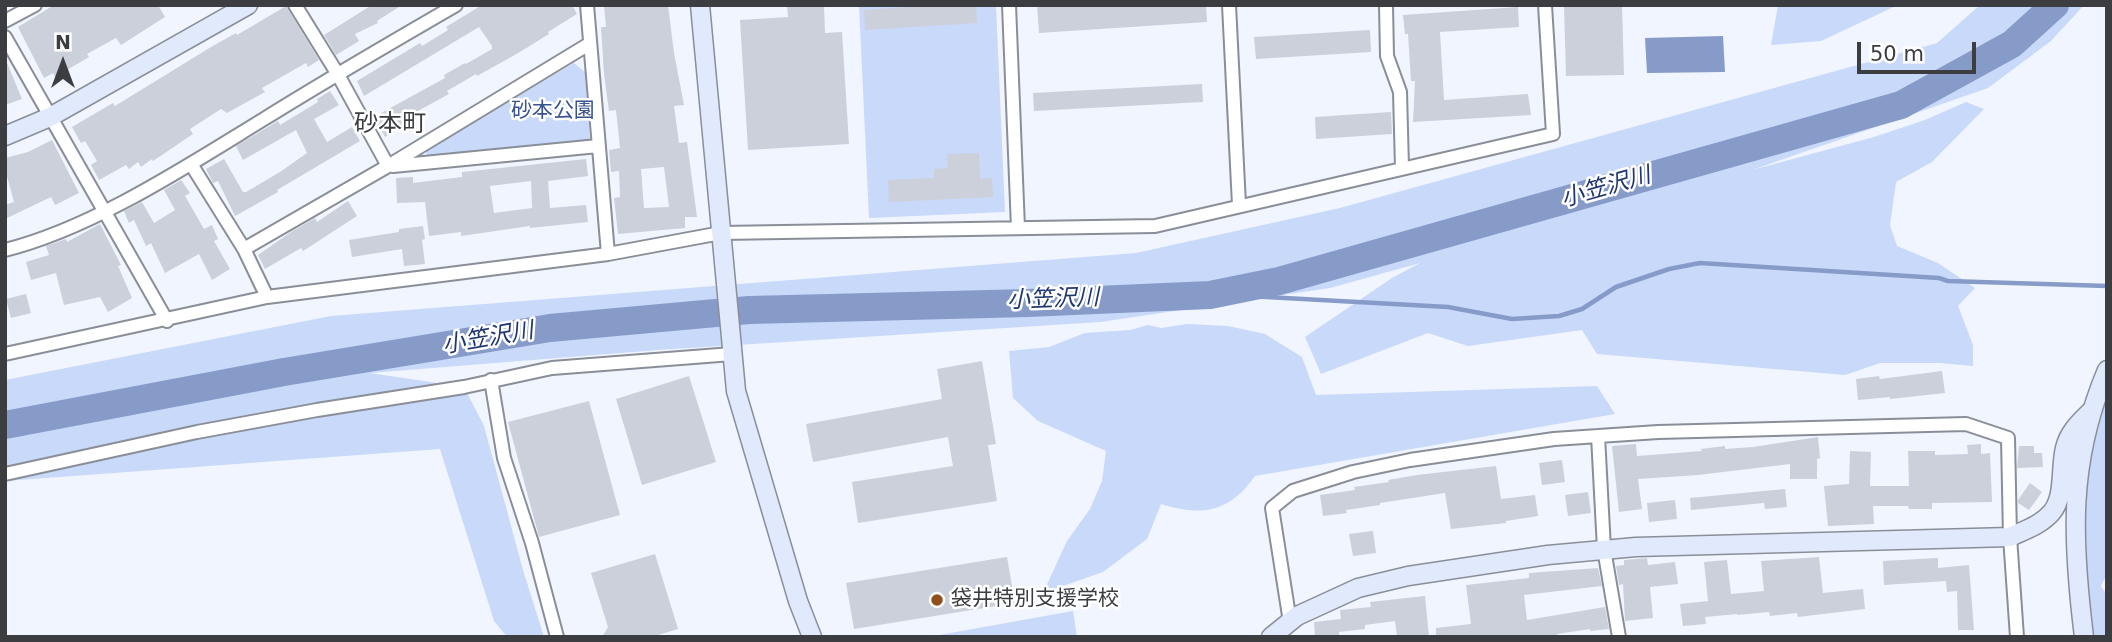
<!DOCTYPE html>
<html>
<head>
<meta charset="utf-8">
<style>
	body { margin:0 }
	#map { position:relative; width:2112px; height:642px; overflow:hidden; background:#f0f5ff; font-family:"DejaVu Sans",sans-serif }
	canvas { display:block }
	.frame { position:absolute; inset:0; border:7px solid #3b3d41; pointer-events:none }
	.north { position:absolute; left:28px; top:28px; width:70px; height:70px; -webkit-text-stroke:5px #fff; paint-order:stroke; rotate:0deg; font-size:19px; font-weight:700; line-height:28px; text-align:center; color:#3b3d41 }
	.north::after { content:''; display:block; margin:auto; width:24px; height:32px; background:#3b3d41; clip-path:polygon(50% 0,100% 100%,50% 72%,0 100%) }
	.scale { position:absolute; left:1857px; top:42px; width:119px; height:32px; box-sizing:border-box; border:4px solid #3b3d41; border-top:0; padding-left:9px; font-size:21px; line-height:24px; white-space:nowrap; color:#3b3d41; -webkit-text-stroke:5px #fff; paint-order:stroke }
</style>
</head>
<body>
<div id="map">
<canvas width="2112" height="642"></canvas>
<div class="frame"></div>
<div class="north">N</div>
<div class="scale">50 m</div>
</div>
<script>
const context = document.querySelector('canvas').getContext('2d');
context.lineJoin = 'round';
function fill(path, color) { context.fillStyle = color; context.fill(path, 'evenodd'); }
function strokePath(path, color, width, dash) { context.strokeStyle = color; context.lineWidth = width; context.lineCap = dash ? 'butt' : 'round'; context.setLineDash(dash || []); context.stroke(path); }
function drawText(font, color, halo, rows, align = 'center') {
  context.font = font + ' "DejaVu Sans","Noto Sans JP",sans-serif'; context.lineWidth = 5; context.setLineDash([]); context.textBaseline = 'middle'; context.strokeStyle = halo; context.fillStyle = color; for (const [text, x, y, turn = 0] of rows) {
    context.save(); context.translate(x, y); context.rotate((+turn || 0) * Math.PI / 180); context.textAlign = isNaN(turn) ? turn : align; if (halo) context.strokeText(text, 0, 0); context.fillText(text, 0, 0); context.restore();
  }
}
fill(new Path2D(`
	M859,5H996L1005,212L869,218Z
	M1778,5H1898L1821,41L1771,45Z
	M1980,5H2084L2051,41L1988,88L1752,170L1874,137L1925,120L1966,102L1984,109L1932,162L1896,182L1890,225L1897,246L1938,263L1975,288L1958,306L1973,345V366L1940,363H1880L1845,375L1597,354L1582,330L1468,346L1428,333L1321,374L1305,337L1392,278L1420,263L1330,288L1100,322L658,350L370,373L464,387L484,426L523,570L544,637H507L494,621L440,449L5,481V380L331,316L1136,253L1340,208L1937,43Z
	M574,63L585,72L590,140L427,159L426,150Z
	M1187,324L1228,326L1265,334L1302,357L1316,395L1597,386L1615,414L1255,476C1230,512 1202,517 1161,504L1147,539L1103,572L1043,593L1067,541L1090,509L1102,481L1106,451L1038,421L1013,398L1009,351L1049,347L1085,333L1130,330L1148,325L1161,328Z
	M2107,370V574L2101,586L2107,595V637H2084L2075,531Z
	M1073,611L1077,637H928Z`), '#c9d9fa');
fill(new Path2D(`
	M1723,36L1725,72L1647,73L1645,38Z`), '#869bc8');
strokePath(new Path2D(`
	M1212,294L1448,307L1512,319L1559,316L1582,309L1616,287L1669,269L1700,263L1939,278L1948,281L2107,286`), '#869bc8', 4.5);
strokePath(new Path2D(`
	M5,425L284,372L550,328L749,310L1028,303L1210,295L1279,281L1901,105L2012,44L2055,5`), '#869bc8', 28);
fill(new Path2D(`
	M54,5H158L165,17L121,45L116,38L87,54L89,57L55,77L53,73L44,78L18,27Z
	M372,5H402L377,21L378,23L355,34L359,41L336,55L324,35Z
	M482,5H572L577,14L548,32L549,34L520,52L477,76L476,74L447,91L449,94L405,118L408,123L385,137L374,117L445,78L444,75L465,63L466,64L492,49V46L479,27L364,96L357,81L420,43L422,46L448,30L446,27Z
	M604,5H668L674,53L684,105L674,106L679,143L687,142L697,217H685V228L618,234L614,198L620,197L619,171L611,172L609,150L620,148L616,110L609,111L604,74L601,27H606ZM664,167L669,207L644,208L641,169Z
	M787,5H824L825,33L842,32L849,144L748,150L740,20L788,17Z
	M934,5H976L977,23L865,30L864,10Z
	M1037,5H1206L1207,22L1039,33Z
	M1564,5H1622L1624,75L1566,76Z
	M286,6L319,60L308,67L306,63L262,88L265,92L227,113L221,109L190,129L193,134L153,161L152,159L141,167L138,162L129,169L126,165L99,180L91,165L97,161L85,141L81,143L72,127L113,103L115,106L211,47L236,33L237,35Z
	M1518,7L1519,27L1440,32L1444,100L1528,94L1531,115L1413,122L1415,81H1411L1408,34H1405L1403,15Z
	M1370,30L1371,52L1256,59L1254,37Z
	M5,58L22,99L5,105Z
	M1202,84L1203,102L1034,111L1033,93Z
	M330,91L339,105L314,119L327,142L352,127L360,141L277,190L278,192L235,216L218,181L213,183L206,169L224,159L243,192H246L280,172L307,153L296,130L243,160L236,146L278,121L280,125L318,102L317,99Z
	M1391,112L1392,134L1316,139L1315,117Z
	M52,140L79,193L55,205L51,197L5,219V205L14,202L5,169V158L28,152Z
	M979,153L980,179L992,178L993,197L889,202L888,180L934,178V169L948,168L947,154Z
	M586,159L588,176L548,181L550,208L586,205L588,222L530,228V226L461,236V232L429,236L425,202L397,203L396,178L413,177V183L462,177V172ZM531,181L532,208L494,213L490,186Z
	M181,180L190,193L185,196L204,229L212,225L218,239L214,241L230,269L212,280L199,254L165,273L151,243L146,246L134,220L129,223L124,211L142,202L154,223L175,210L164,190Z
	M348,201L357,216L303,251L301,248L265,269L258,255L291,232L315,218L317,222Z
	M100,224L121,265L118,266L132,298L108,312L100,297L64,305L56,273L31,280L26,262L49,255L46,246L66,239L67,242Z
	M423,226L425,239L422,240L425,264L404,266L402,249L352,257L349,240L399,232V229Z
	M26,294L31,313L11,318L6,299Z
	M982,361L996,444L988,445L997,501L858,523L852,482L953,466L948,437L813,462L806,424L942,399L937,369Z
	M1942,371L1945,393L1890,399V397L1858,400L1856,379L1879,376L1880,379Z
	M689,376L716,462L642,485L616,399Z
	M589,401L620,515L539,537L508,422Z
	M1818,437L1820,458L1817,459V479H1790V464L1698,475L1638,479L1642,509L1619,512L1612,446L1636,444L1637,456L1702,451L1701,449L1725,446V449L1753,447Z
	M1981,444V454L1990,453L1992,502L1932,503V509H1909L1908,506H1873L1874,524L1828,526L1824,486L1849,484L1850,451L1871,452L1870,486H1909L1908,451H1935V455L1968,454L1967,445Z
	M2019,446H2034V453H2042L2043,467L2017,468Z
	M1562,460L1565,482L1542,485L1539,463Z
	M1496,466L1501,499L1535,495L1538,516L1506,521V523L1451,529L1445,493L1380,503V505L1346,510L1347,513L1323,516L1320,495L1355,490L1354,487L1389,482L1388,480L1417,475Z
	M2030,483L2042,492L2029,510L2018,503V500Z
	M1785,489L1787,507L1765,509L1764,503L1691,510L1690,498Z
	M1588,492L1591,513L1568,516L1565,495Z
	M1675,500L1677,519L1649,522L1647,503Z
	M1373,531L1376,553L1353,556L1349,534Z
	M655,554L678,629L651,637H602L608,627L591,573Z
	M1007,557L1015,603L854,629L846,583Z
	M1819,557L1823,593L1863,589L1865,609L1798,617L1797,613L1770,616L1769,612L1737,615V614L1705,617L1706,624L1683,626L1680,604L1708,601L1704,562L1727,560L1731,594L1764,591L1761,561Z
	M1647,558L1648,565L1675,562L1678,584L1650,587L1653,618L1625,621L1623,584L1619,585L1616,566L1624,565V560Z
	M1938,558V568L1969,565L1974,630H1958L1957,591L1947,592L1946,581L1884,585L1883,561Z
	M1598,568L1602,586L1524,595L1527,620L1605,607L1609,629L1590,631V629L1557,634V637H1436V628L1471,624L1466,585L1529,578V573Z
	M1425,596L1429,637H1397L1395,621L1365,625V629L1339,632V637H1315L1314,622L1341,619L1340,610L1371,607L1370,602Z`), '#cbd0da');
const street = new Path2D(`
	M295,5L337,73L388,166
	M587,5L608,254
	M1009,5L1018,228
	M1229,5L1239,205
	M1386,5L1387,56L1400,92L1402,168
	M5,21L35,5
	M5,37L167,321
	M191,164L244,249L267,297
	M393,166L598,146
	M244,249L388,166L589,44
	M5,250C93,228 187,166 264,119C328,79 392,42 456,5
	M5,354L267,297L608,254L721,233L1155,226L1553,134L1545,5
	M491,380L504,458L532,543L557,637
	M1598,436L1604,549L1619,637
	M5,474L197,432L317,410L464,387L552,368L732,354
	M1290,622L1272,508L1293,491L1353,472L1410,460L1554,439L1658,432L1966,424L2008,438L2010,537L2017,637`);
const secondary = new Path2D(`
	M700,5L736,391L798,601L812,637
	M5,136L50,117L248,5
	M1271,637L1297,616L1358,588L1408,576L1548,555L1636,547L2010,537C2025,530 2041,525 2052,512C2065,496 2060,468 2065,448C2069,431 2081,421 2093,409
	M2084,637C2072,540 2068,462 2107,370`);
strokePath(street, '#8a8e97', 16);
strokePath(secondary, '#8a8e97', 21);
strokePath(street, '#fff', 12);
strokePath(secondary, '#e1eafd', 18);
for (const [x, y, r, color] of [
	[937,600,7,"#904f1b"]
]) { const dot = new Path2D(); dot.arc(x, y, r, 0, 2 * Math.PI); context.fillStyle = color; context.fill(dot); strokePath(dot, '#fff', 2.5); }
drawText('21px', '#3a538e', '#fff', [
	["砂本公園",553,112]
]);
drawText('21px', '#3b3d41', '#fff', [
	["袋井特別支援学校",951,600]
], 'left');
drawText('italic 23px', '#20366e', '#fff', [
	["小笠沢川",1606,188,-16],
	["小笠沢川",1053,300,-2],
	["小笠沢川",488,339,-10]
]);
drawText('24px', '#3b3d41', '#fff', [
	["砂本町",390,125]
]);
</script>
</body>
</html>
